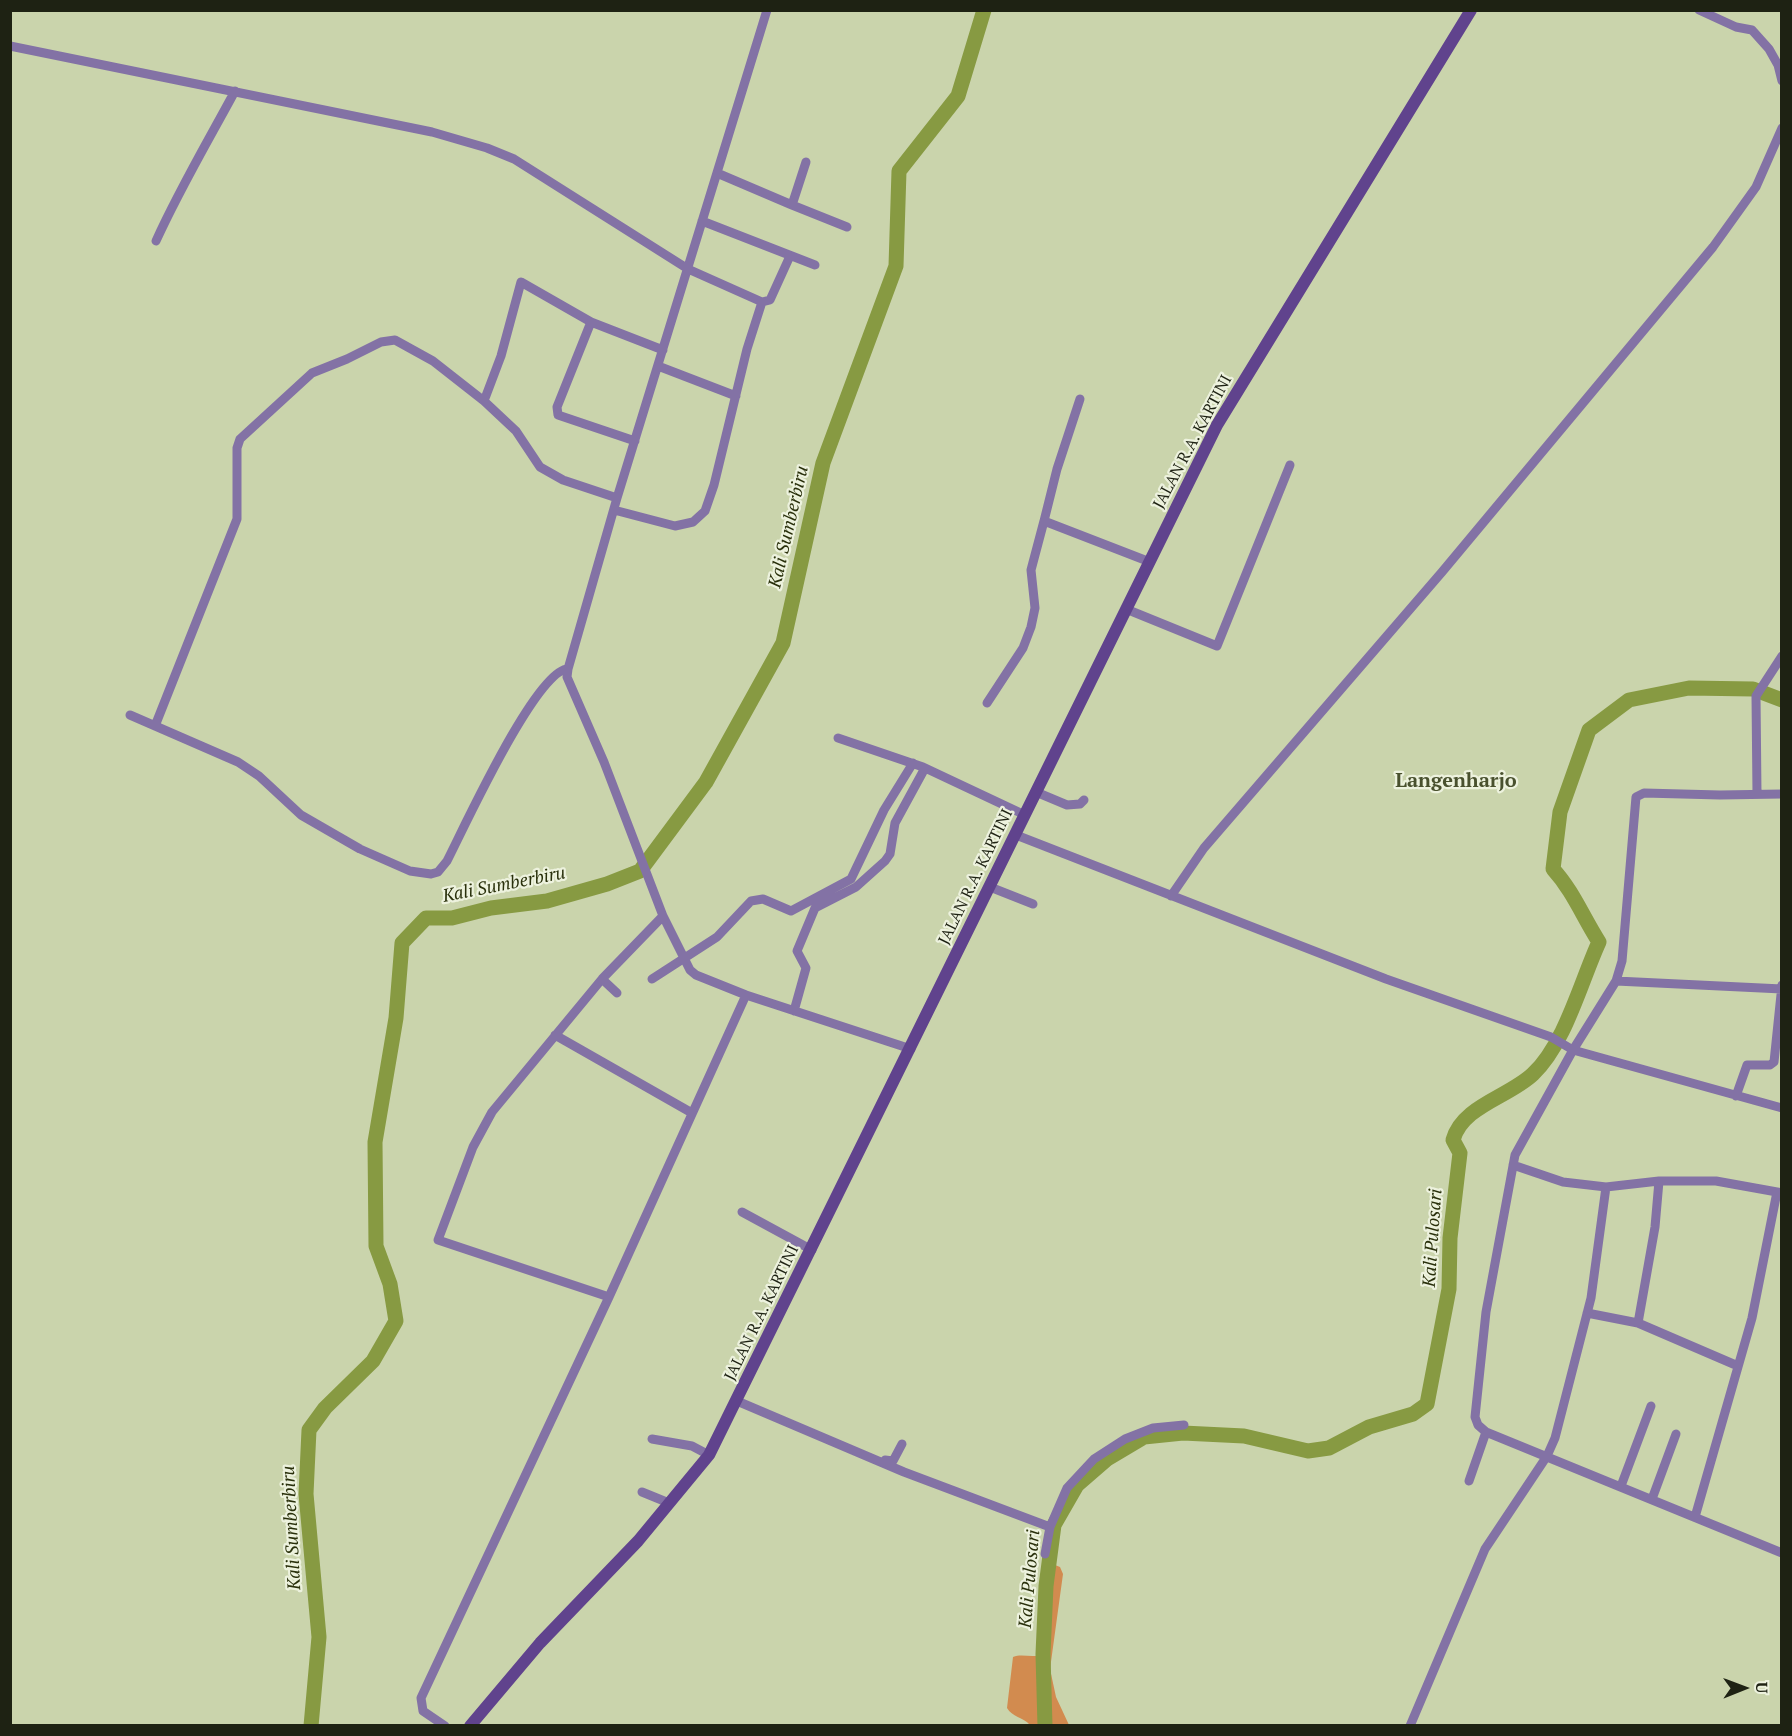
<!DOCTYPE html>
<html>
<head>
<meta charset="utf-8">
<style>
	body { margin:0 }
	#map { position:relative; width:1792px; height:1736px; overflow:hidden; background:#cad4ac; font-family:"PT Serif",serif }
	canvas { display:block }
	.frame { position:absolute; inset:0; border:12px solid #1e2213; pointer-events:none }
	.north { position:absolute; left:1714px; top:1658px; width:60px; height:60px; -webkit-text-stroke:4px #edf2de; paint-order:stroke; rotate:89deg; font-size:16px; font-weight:700; line-height:24px; text-align:center; color:#1e2213 }
	.north::after { content:''; display:block; margin:auto; width:21px; height:27px; background:#1e2213; clip-path:polygon(50% 0,100% 100%,50% 72%,0 100%) }
</style>
</head>
<body>
<div id="map">
<canvas width="1792" height="1736"></canvas>
<div class="frame"></div>
<div class="north">U</div>
</div>
<script>
const context = document.querySelector('canvas').getContext('2d');
context.lineJoin = 'round';
function fill(path, color) { context.fillStyle = color; context.fill(path, 'evenodd'); }
function strokePath(path, color, width, dash) { context.strokeStyle = color; context.lineWidth = width; context.lineCap = dash ? 'butt' : 'round'; context.setLineDash(dash || []); context.stroke(path); }
function drawText(font, color, halo, rows, align = 'center') {
  context.font = font + ' "PT Serif",serif'; context.lineWidth = 4.5; context.setLineDash([]); context.textBaseline = 'middle'; context.strokeStyle = halo; context.fillStyle = color; for (const [text, x, y, turn = 0] of rows) {
    context.save(); context.translate(x, y); context.rotate((+turn || 0) * Math.PI / 180); context.textAlign = isNaN(turn) ? turn : align; if (halo) context.strokeText(text, 0, 0); context.fillText(text, 0, 0); context.restore();
  }
}
fill(new Path2D(`
	M1055,1565L1060,1567L1063,1574L1050,1669L1056,1697L1069,1725H1030C1023,1717 1012,1717 1007,1708L1013,1657C1023,1653 1032,1659 1043,1654L1049,1566Z`), '#d28b4f');
strokePath(new Path2D(`
	M311,1726L319,1637L306,1494L309,1430L325,1408L373,1361L396,1321L390,1284L376,1246L375,1142L396,1018L402,943L426,918H452L491,908L547,901L607,884L640,871L706,782L783,643L823,463L896,266L899,171L958,96L984,10
	M1045,1726L1043,1654L1046,1586L1054,1525L1077,1485L1107,1459L1144,1437L1183,1433L1244,1436L1308,1451L1329,1448L1369,1427L1413,1414L1427,1404L1449,1289L1450,1238L1460,1153L1453,1140C1462,1106 1509,1097 1533,1074C1565,1044 1581,981 1599,942C1583,917 1573,891 1553,869L1560,812L1589,730L1629,700L1689,688L1753,689L1782,700`), '#879a42', 15);
strokePath(new Path2D(`
	M767,10L617,498L568,669L567,677L604,762L663,916L690,970L696,975L746,995L911,1049
	M1699,10L1736,27L1752,30L1769,49L1778,65L1782,81
	M10,46L432,132L487,148L514,159L688,269L762,302L747,349L714,485L705,511L693,522L675,526L614,510
	M717,173L792,205L806,162
	M792,205L847,227
	M702,221L815,265
	M156,241C179,190 208,141 235,91
	M762,302L770,300L790,256
	M591,322L557,407L558,415L635,441
	M658,366L736,396
	M484,401L501,356L521,282L591,322L663,350
	M1044,521L1057,469L1080,399
	M1126,609L1217,646L1290,465
	M987,703L1023,648L1031,627L1035,608L1031,570L1044,521L1150,562
	M130,715L238,762L259,776L301,815L360,849L410,871L431,874L438,872L447,861C463,830 537,668 568,669
	M155,726L237,519V448L240,439L312,373L347,359L381,342L395,340L433,361L484,401L516,431L540,467L563,480L617,498
	M838,738L923,767L1025,815
	M1036,792L1067,805L1080,804L1084,800
	M1757,794L1756,696L1782,656
	M1782,794L1720,795L1644,793L1636,797L1622,961L1616,981L1573,1050L1782,1108
	M1016,835L1386,979L1551,1037L1573,1050L1515,1155L1486,1312L1475,1417L1478,1425L1486,1432L1782,1553
	M990,887L1033,904
	M1171,896L1204,848L1442,572L1713,247L1756,187L1782,128
	M602,979L617,993
	M652,979L717,937L751,901L763,899L791,911L851,879L884,810L913,763
	M1616,981L1782,989
	M794,1011L806,968L797,951L815,908L856,887L885,861L890,854L895,823L925,768
	M555,1035L692,1113
	M1736,1096L1747,1065H1770L1774,1062L1782,985
	M1513,1165L1563,1182L1606,1187
	M742,1212L812,1250
	M609,1297L438,1240L473,1147L492,1112L602,979L663,916
	M1587,1313L1638,1323L1738,1366
	M1638,1323L1655,1227L1659,1181H1716L1777,1192
	M737,1401L904,1472L1050,1527L1067,1488L1094,1459L1125,1439L1153,1428L1184,1425
	M652,1439L692,1446L709,1455
	M885,1460L893,1461L902,1444
	M1469,1481L1486,1432
	M1621,1486L1651,1406
	M642,1492L669,1503
	M1652,1499L1676,1434
	M1695,1517L1752,1318L1777,1192L1782,1193
	M1045,1554L1050,1527
	M445,1726L423,1711L421,1698L609,1297L746,995
	M1410,1726L1485,1549L1547,1456L1555,1438L1591,1298L1606,1187L1659,1181`), '#8372a5', 9);
strokePath(new Path2D(`
	M470,1726L540,1643L638,1541L709,1455L1217,425L1471,10`), '#60438d', 12);
drawText('16px', '#1e2213', '#edf2de', [
	["JALAN R.A. KARTINI",1193,442,-62],
	["JALAN R.A. KARTINI",976,877,-64],
	["JALAN R.A. KARTINI",762,1313,-64]
]);
drawText('italic 18px', '#29300b', '#edf2de', [
	["Kali Sumberbiru",789,527,-77],
	["Kali Sumberbiru",504,885,-11],
	["Kali Pulosari",1433,1238,-86],
	["Kali Sumberbiru",292,1528,-93],
	["Kali Pulosari",1030,1579,-85]
]);
drawText('bold 20px', '#49512e', '#edf2de', [
	["Langenharjo",1456,781]
]);
</script>
</body>
</html>
